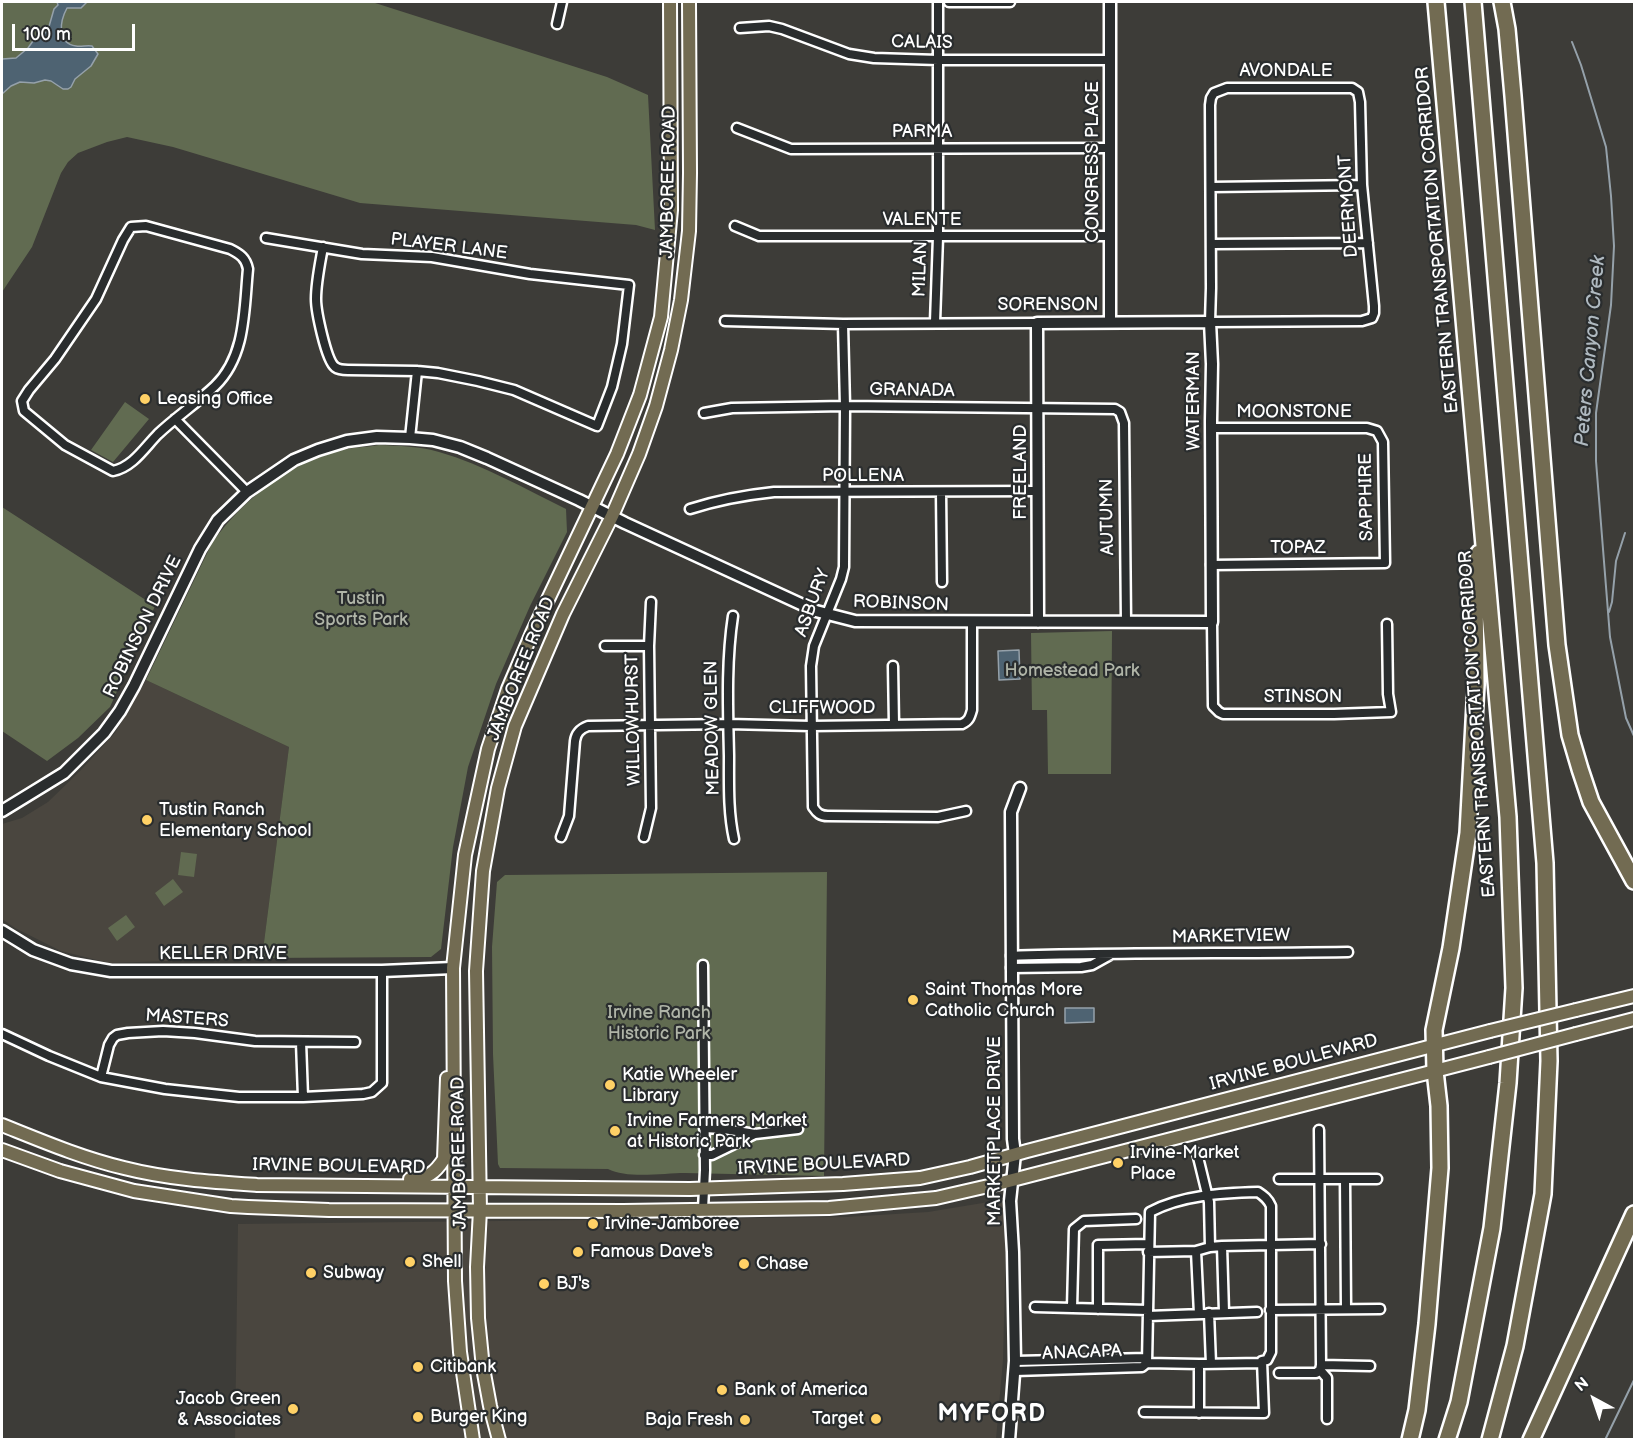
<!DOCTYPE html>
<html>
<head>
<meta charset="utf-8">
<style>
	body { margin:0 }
	#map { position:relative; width:1636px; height:1441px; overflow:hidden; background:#3d3c38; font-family:"Balsamiq Sans",sans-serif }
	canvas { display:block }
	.frame { position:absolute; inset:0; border:3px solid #fff; pointer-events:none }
	.north { position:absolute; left:1564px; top:1369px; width:60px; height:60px; -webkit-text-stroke:4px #2a2d2e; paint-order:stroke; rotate:320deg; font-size:16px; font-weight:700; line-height:24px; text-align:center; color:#fff }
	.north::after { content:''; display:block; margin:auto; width:21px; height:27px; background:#fff; clip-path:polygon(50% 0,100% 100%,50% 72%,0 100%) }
	.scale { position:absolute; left:12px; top:24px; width:123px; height:27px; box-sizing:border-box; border:3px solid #fff; border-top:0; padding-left:8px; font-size:18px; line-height:21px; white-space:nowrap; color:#fff; -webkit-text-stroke:4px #2a2d2e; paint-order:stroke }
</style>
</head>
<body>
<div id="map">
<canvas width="1636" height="1441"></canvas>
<div class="frame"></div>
<div class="north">N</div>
<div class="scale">100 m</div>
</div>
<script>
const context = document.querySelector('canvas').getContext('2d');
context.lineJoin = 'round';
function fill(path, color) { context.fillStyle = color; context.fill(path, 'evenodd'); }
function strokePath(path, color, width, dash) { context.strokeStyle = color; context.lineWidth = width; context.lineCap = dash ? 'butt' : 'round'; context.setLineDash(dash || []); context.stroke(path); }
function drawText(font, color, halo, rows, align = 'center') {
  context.font = font + ' "Balsamiq Sans",sans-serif'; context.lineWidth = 4.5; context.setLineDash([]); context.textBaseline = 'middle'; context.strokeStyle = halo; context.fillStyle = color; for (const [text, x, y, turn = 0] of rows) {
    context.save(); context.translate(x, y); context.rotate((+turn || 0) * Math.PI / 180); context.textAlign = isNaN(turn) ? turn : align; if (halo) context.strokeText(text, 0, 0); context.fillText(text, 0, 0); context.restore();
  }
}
fill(new Path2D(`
	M146,680L289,747L262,958L109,963L61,951L15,928L2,919V824L22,818L48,802L82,769L115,733Z
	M1007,1199L1003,1360L996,1439L235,1440L238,1224L846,1217L928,1212Z`), '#4a463f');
fill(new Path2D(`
	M2,2H372L607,77L648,95L655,230L636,225L360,203L173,147L127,137L107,142L78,153L68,162L61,173L32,247L2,292Z
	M125,402L149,419L113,462L91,450Z
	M379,445C399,446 419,446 439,452C484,465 525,489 566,509L567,532L530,606L496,684L468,767L453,847L441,949L431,957L262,958L289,747L146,680L212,543C244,498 291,461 347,449C357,447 368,447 379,445Z
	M2,507L155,606L110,707L78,738L47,761L2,731Z
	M1112,631L1111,774H1048L1047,710H1032L1031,633Z
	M181,852L197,854L194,877L178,875Z
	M827,872L824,1176C778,1175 732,1174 685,1173C664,1173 627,1179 608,1169L500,1168L498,1164L493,1054L492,947L497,882L505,875Z
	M173,879L183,892L164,906L155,893Z
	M126,915L135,927L117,941L108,928Z`), '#616b51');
const water = new Path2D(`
	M57,2H87L81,8H67C60,21 56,43 76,46C81,47 87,45 92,46L98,54L91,66L75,79L71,87L68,89H63L51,81L45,80L34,83L20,82L11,86L2,94V59L16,58L28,48L33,41L44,34L48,30L54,9L58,5Z
	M1019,650L1020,679L999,680L998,651Z
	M1065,1008H1094V1022L1065,1023Z`);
fill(water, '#4e6372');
strokePath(water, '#95a1aa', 1.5);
strokePath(new Path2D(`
	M1572,42L1581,65L1606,147L1611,196L1614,246L1611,305L1596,413V461L1610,637L1626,718L1634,736
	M1609,612L1612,602L1616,561L1625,533
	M1605,1440L1634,1380`), '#95a1aa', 2);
const street = new Path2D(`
	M949,2H1010
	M557,24L562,2
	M740,28L769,26L782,29L849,54L874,58L938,60H1109
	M1227,88H1352L1358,92L1360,102L1362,185L1374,306V313L1372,318L1362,321L1210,322L1211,288L1210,105L1211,98L1214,93Z
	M737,128L791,149L1110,148
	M1211,187L1362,185
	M146,226L230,249C240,254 246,258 248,269C244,310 246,356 215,386C197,403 176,417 158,434C145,447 133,467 113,471L65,445L24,411L22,401L29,390L55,359L96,299L123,240L131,227Z
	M735,226L759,236H1110
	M266,238L362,254L432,257L530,274L629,285L622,344L612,387L597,426L514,390L478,381L438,373L417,371L348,370C344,370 339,370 335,367C326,360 316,311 316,299C316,282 320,264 323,247
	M1211,244L1368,243
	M725,321L843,324L1037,323
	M935,322L938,237V2
	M843,324L845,406L844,567L841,579L814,646L811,666L813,807C817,813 820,816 828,816L938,817L966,811
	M704,413L732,408L845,406L1115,409L1120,412L1124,423L1126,622
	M175,419L247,492
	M1211,428H1367L1377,431L1383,442L1385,563L1211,565
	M410,438L417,371
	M941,492L942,582
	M690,509C718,500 745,495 774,492L1038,491
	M733,616C726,662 728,709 729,756C729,784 728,812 734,839
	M1212,622L1213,706L1219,712L1223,714H1334L1391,712L1388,694L1387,624
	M605,646H649
	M893,666L894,724
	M561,837L569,816L575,741C576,733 580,729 588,726L728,724L811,726L962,724C969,721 970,717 972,710V622
	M644,837L651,808L649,646L651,602
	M1011,956C1123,952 1236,954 1348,952
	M703,965L705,1170L703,1209
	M1011,968L1081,967L1092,965L1110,955
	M2,1034L49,1056L101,1077L165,1089L239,1097H303L363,1094L372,1092L382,1083V971
	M301,1042L303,1097
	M101,1077L109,1045L113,1038L117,1035L128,1033L163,1031L195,1033L255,1041L355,1042
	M704,1128L724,1129L755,1134L798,1129
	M1197,1153L1209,1202L1210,1247
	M704,1155H712L755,1134
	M1279,1179H1377
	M1345,1179L1346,1309
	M1222,1246L1224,1312
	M1196,1251L1199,1314
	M1148,1252L1196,1251L1210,1247L1222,1246L1321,1244
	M1035,1307L1148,1310
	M1072,1308L1074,1229L1084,1221L1136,1219
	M1098,1309V1245L1148,1244
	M1270,1310L1380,1309
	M1209,1313L1211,1364
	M1148,1316L1257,1312
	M1015,1361L1147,1358
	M1147,1363L1199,1364L1262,1363
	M1199,1364V1413
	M1321,1365L1370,1366
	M1320,1370L1327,1378V1419
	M1015,1371L1142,1367L1147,1363L1150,1212C1182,1195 1222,1193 1258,1192C1264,1196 1268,1199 1271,1206V1352L1267,1360L1262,1361L1264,1413L1144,1412
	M1279,1373H1316L1320,1370L1321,1365L1319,1130`);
const secondary = new Path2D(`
	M1110,321V2
	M2,811L64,773L104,733L120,711L134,686L200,549L218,520L247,492L294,460L318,450L347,441L377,437L410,438L433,440L460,447L487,458L579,500L625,523L816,611L855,621L1212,622L1211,421L1212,364L1210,322L1037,323L1038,622
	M2,931L33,950L71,964L111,971H382L453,968
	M1009,1440L1015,1361L1013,1252L1010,1201L1015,1154L1013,1139L1011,812L1020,788`);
const primary = new Path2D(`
	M1576,1010L1634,996
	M1576,1034L1634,1019
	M2,1125C42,1141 82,1158 124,1168C167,1179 213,1182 257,1185L690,1189L843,1184L920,1178L970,1167L1027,1151L1490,1031
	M2,1150L60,1171L134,1191L231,1206L248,1207L329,1210L623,1211L829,1208L936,1198L997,1184L1489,1057
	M410,1179C427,1179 435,1173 444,1159L447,1078
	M473,1440L460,1352L455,1281L453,968L465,855L488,749L508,689L532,633L617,454L640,395L661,317L671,210L670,2
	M499,1440L490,1406L483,1368L478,1318L477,1267L480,1210L476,971L483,871L498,788L515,726L563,614L612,516L639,454L656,406L671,350L681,300L689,231L690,173L689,2`);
const highway = new Path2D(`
	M1436,2L1508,817L1514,988L1508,1083L1492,1228L1459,1402L1447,1440
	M1473,2L1545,863L1549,1061L1543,1194L1515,1346L1490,1440
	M1502,2L1507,29L1513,96L1557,645L1570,735L1580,769L1591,802L1634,881
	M1410,1440L1417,1410L1427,1324L1440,1168L1439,1106L1435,1071L1434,1030L1451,948L1468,833L1476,685L1475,581L1479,553
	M1531,1440L1634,1214`);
strokePath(street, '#fff', 13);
strokePath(secondary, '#fff', 15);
strokePath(primary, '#fff', 16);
strokePath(highway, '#fff', 20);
strokePath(street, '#2a2d2e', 8);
strokePath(secondary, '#2a2d2e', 10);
strokePath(primary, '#726b52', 12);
strokePath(highway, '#726b52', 15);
const primaryBridge = new Path2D(`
	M1490,1031L1576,1010
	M1489,1057L1576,1034`);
strokePath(primaryBridge, '#fff', 16, []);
strokePath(primaryBridge, '#726b52', 12);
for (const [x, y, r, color] of [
	[145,399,6,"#ffd166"],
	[147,820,6,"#ffd166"],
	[913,1000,6,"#ffd166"],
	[610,1085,6,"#ffd166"],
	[615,1131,6,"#ffd166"],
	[1118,1163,6,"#ffd166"],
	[593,1224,6,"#ffd166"],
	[578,1252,6,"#ffd166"],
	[410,1262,6,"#ffd166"],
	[744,1264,6,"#ffd166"],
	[311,1273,6,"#ffd166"],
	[544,1284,6,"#ffd166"],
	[418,1367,6,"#ffd166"],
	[722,1390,6,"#ffd166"],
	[293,1409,6,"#ffd166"],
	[418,1417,6,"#ffd166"],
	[876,1419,6,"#ffd166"],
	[745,1420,6,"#ffd166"]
]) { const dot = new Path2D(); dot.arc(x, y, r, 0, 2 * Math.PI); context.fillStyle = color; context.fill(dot); strokePath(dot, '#2a2d2e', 2); }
drawText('18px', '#fff', '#2a2d2e', [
	["CALAIS",922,43,1],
	["AVONDALE",1286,71],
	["PARMA",922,132],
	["CONGRESS PLACE",1093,162,-90],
	["JAMBOREE ROAD",669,182,-89],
	["DEERMONT",1349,206,-94],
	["VALENTE",922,220],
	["EASTERN TRANSPORTATION CORRIDOR",1438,240,-95],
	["PLAYER LANE",449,247,7],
	["MILAN",921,269,-88],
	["SORENSON",1048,305],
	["GRANADA",912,391,1],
	["WATERMAN",1194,401,-90],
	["MOONSTONE",1294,412],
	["FREELAND",1021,472,-90],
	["POLLENA",863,476],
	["SAPPHIRE",1367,497,-91],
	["AUTUMN",1108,517,-91],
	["TOPAZ",1298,548],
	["ASBURY",813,603,-70],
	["ROBINSON",901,604,2],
	["ROBINSON DRIVE",143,627,-64],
	["JAMBOREE ROAD",522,669,-68],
	["STINSON",1303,697],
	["CLIFFWOOD",822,708],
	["WILLOWHURST",634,720,-91],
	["EASTERN TRANSPORTATION CORRIDOR",1478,724,-94],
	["MEADOW GLEN",713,728,-91],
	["MARKETVIEW",1231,937,-1],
	["KELLER DRIVE",223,954],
	["MASTERS",187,1019,4],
	["IRVINE BOULEVARD",1294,1063,-15],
	["MARKETPLACE DRIVE",995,1131,-90],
	["JAMBOREE ROAD",460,1153,-91],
	["IRVINE BOULEVARD",824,1165,-3],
	["IRVINE BOULEVARD",339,1167,1],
	["ANACAPA",1082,1353,-2]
]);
drawText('18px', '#fff', '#2a2d2e', [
	["Leasing Office",157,399],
	["Tustin Ranch",159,810],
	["Elementary School",159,831],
	["Saint Thomas More",925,990],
	["Catholic Church",925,1011],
	["Katie Wheeler",622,1075],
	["Library",622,1096],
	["Irvine Farmers Market",627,1121],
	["at Historic Park",627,1142],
	["Irvine-Market",1130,1153],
	["Place",1130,1174],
	["Irvine-Jamboree",605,1224],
	["Famous Dave's",590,1252],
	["Shell",422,1262],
	["Chase",756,1264],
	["Subway",323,1273],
	["BJ's",556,1284],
	["Citibank",430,1367],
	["Bank of America",734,1390],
	["Jacob Green",281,1399,"right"],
	["& Associates",281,1420,"right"],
	["Burger King",430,1417],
	["Target",864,1419,"right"],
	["Baja Fresh",733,1420,"right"]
], 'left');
drawText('18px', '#b0b5a8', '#2a2d2e', [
	["Tustin",361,599],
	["Sports Park",361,620],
	["Homestead Park",1072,671],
	["Irvine Ranch",659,1013],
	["Historic Park",659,1034]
]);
drawText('italic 20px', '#afb9c0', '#2a2d2e', [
	["Peters Canyon Creek",1591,351,-85]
]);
context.letterSpacing = '1.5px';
drawText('bold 24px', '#fff', '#2a2d2e', [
	["MYFORD",992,1415]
]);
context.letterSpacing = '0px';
</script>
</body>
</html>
